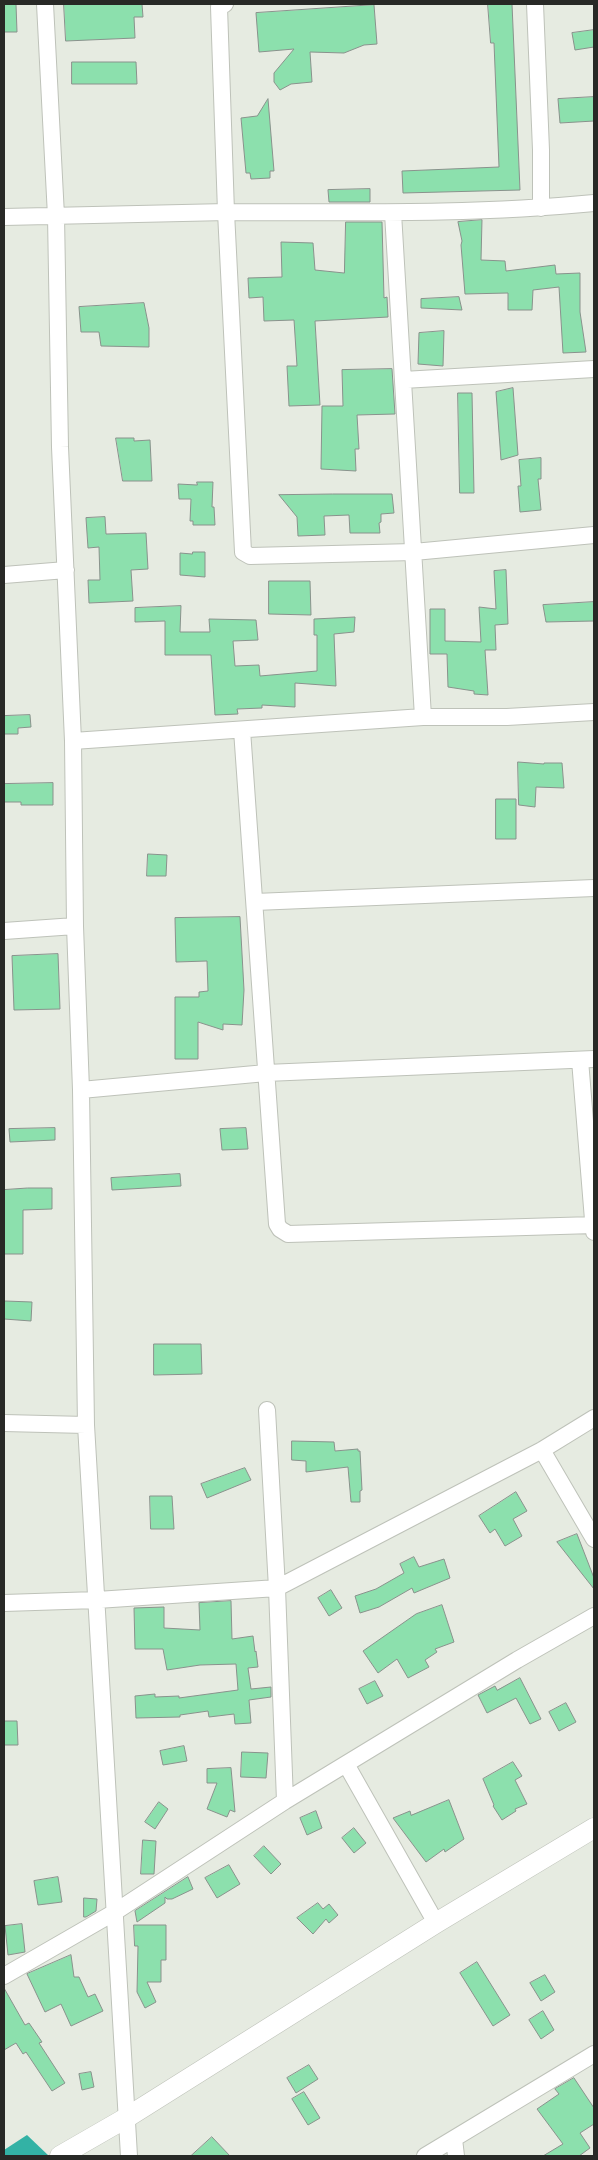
<!DOCTYPE html>
<html>
<head>
<meta charset="utf-8">
<style>
	body { margin:0 }
	#map { position:relative; width:598px; height:2160px; overflow:hidden; background:#e6ebe1; font-family:"Libre Baskerville",serif }
	canvas { display:block }
	.frame { position:absolute; inset:0; border:5px solid #282926; pointer-events:none }
</style>
</head>
<body>
<div id="map">
<canvas width="598" height="2160"></canvas>
<div class="frame"></div>
</div>
<script>
const context = document.querySelector('canvas').getContext('2d');
context.lineJoin = 'round';
function fill(path, color) { context.fillStyle = color; context.fill(path, 'evenodd'); }
function strokePath(path, color, width, dash) { context.strokeStyle = color; context.lineWidth = width; context.lineCap = dash ? 'butt' : 'round'; context.setLineDash(dash || []); context.stroke(path); }
fill(new Path2D(`
	M27,2135L49,2156H4V2150Z`), '#33b2a5');
const building = new Path2D(`
	M4,4H16L17,32H4Z
	M64,4H142L143,17H134L135,38L66,41Z
	M488,4H512L520,190L403,193L402,171L499,167L494,43H491Z
	M374,5L377,44L364,45L344,53L310,52L312,82L291,84L280,90L274,82V73L294,49L259,52L256,13Z
	M594,30V47L575,50L572,33Z
	M72,62H136L137,84H72Z
	M594,97V121L560,123L558,99Z
	M268,99L274,171H270V178L251,179L250,173H246L241,118L257,116Z
	M370,189V202H329L328,190Z
	M482,220L481,260L505,261L506,271L555,265L556,274L580,273V312L586,352L563,353L559,287L533,290L532,310H508V293L465,294L461,245L462,241L458,222Z
	M346,222H382L384,298L387,297L388,317L315,321L320,405L289,406L287,366H297L294,320L264,321L263,297L249,298L248,278L282,277L281,242L313,243L315,270L344,273Z
	M459,297L462,310L421,308V299Z
	M144,303L149,328V347L101,346L99,332H81L79,307Z
	M444,331L443,366L418,364L419,333Z
	M392,369L395,414L357,415L359,449H355L356,471L321,469L322,406H343L342,370Z
	M513,388L518,455L501,460L496,392Z
	M458,393H472L474,493H460Z
	M116,438H134V441L150,440L152,481H123Z
	M541,458V479H538L541,510L520,512L518,486H521L519,460Z
	M197,482H213L212,507H214L215,525H193V521H190L191,499H179L178,484L197,485Z
	M333,494H392L394,513L381,514V522L379,523L380,533H350L349,515L324,516L325,535L298,536L297,517L279,495Z
	M105,517L106,534L146,533L148,569L131,570L133,601L89,603L88,580H100L99,547L88,548L86,518Z
	M193,552H205V577L180,575V553L192,554Z
	M506,570L508,624L495,625L496,650H485L488,695L474,694V691L448,687L447,654H430V609H445V641L481,642L479,607L496,609L494,571Z
	M269,581H310L311,615L269,614Z
	M594,602V621L546,622L543,605Z
	M181,606L180,632H210L209,619L256,620L258,640L233,641L235,666L259,665L260,676L317,671V635H314V619L355,617L354,632L334,634L336,686L295,683V707L262,705V708L237,709L238,714L215,715L211,655H165V621L135,622V608Z
	M30,715L31,727L18,728V734H4V716Z
	M518,762L544,764V763H562L564,788L536,787L535,807L519,805Z
	M53,783V805H21V802H4V784Z
	M496,799H516V839H496Z
	M148,854L167,855L166,876H147Z
	M240,917L244,990L242,1025L223,1024V1030L198,1022V1059H175V997H199V992L208,991L207,961L176,962L175,918Z
	M58,954L60,1009L14,1010L12,956Z
	M55,1128V1140L10,1142L9,1129Z
	M246,1128L248,1149L222,1150L220,1129Z
	M180,1174L181,1186L112,1190L111,1178Z
	M28,1188H52V1209L23,1210V1254H4V1190Z
	M5,1301L32,1302L31,1321L4,1319Z
	M154,1344H201L202,1374L154,1375Z
	M292,1441L334,1442L335,1451L358,1449V1451H360L362,1490L360,1491V1502H351L348,1467L306,1472V1461L292,1460Z
	M245,1468L251,1480L207,1498L201,1484Z
	M516,1492L527,1511L513,1519L522,1536L505,1546L495,1529L490,1533L479,1516Z
	M150,1496H172L174,1529H151Z
	M577,1534L594,1578V1589L557,1542Z
	M414,1557L419,1567L444,1559L450,1578L414,1593L412,1588L379,1607L360,1613L355,1596L376,1589L404,1573L400,1564Z
	M331,1590L342,1608L329,1616L318,1598Z
	M231,1601L232,1639L253,1636L255,1652L256,1651L258,1667L248,1668L251,1689L271,1687V1697L249,1700L251,1723L235,1724L234,1714L209,1717L208,1711L180,1715V1717L136,1718L135,1696L155,1694V1697L179,1696V1698L238,1690L236,1664L200,1665L167,1670L163,1649H135L134,1608L164,1607V1628L200,1630L199,1603Z
	M442,1605L454,1642L435,1649L437,1652L425,1660L429,1667L408,1678L397,1659L378,1673L363,1651L416,1614Z
	M520,1678L541,1719L530,1724L516,1698L487,1713L478,1695L495,1686L497,1690Z
	M375,1681L383,1696L367,1704L359,1689Z
	M566,1703L576,1722L559,1731L549,1712Z
	M4,1721H17L18,1745H4Z
	M184,1746L187,1761L163,1765L160,1751Z
	M242,1752L268,1753L266,1778L241,1777Z
	M513,1762L522,1776L515,1780L527,1804L515,1809L516,1811L502,1820L493,1806L494,1805L483,1779Z
	M231,1768L235,1812L230,1810L227,1817L207,1809L217,1783H207V1769Z
	M449,1800L464,1839L445,1852L444,1849L426,1862L393,1818L410,1811L411,1815Z
	M159,1802L168,1809L155,1829L145,1822Z
	M316,1811L322,1828L307,1835L300,1818Z
	M354,1828L366,1843L354,1853L342,1838Z
	M143,1840L156,1841L154,1874H141Z
	M264,1846L281,1864L271,1874L254,1856Z
	M229,1865L240,1884L217,1898L205,1878Z
	M58,1877L62,1902L38,1905L34,1881Z
	M188,1877L193,1889L172,1899H167L165,1897V1903L137,1922L135,1911Z
	M84,1898L97,1899L96,1911L86,1917H84Z
	M318,1903L323,1909L329,1904L338,1915L329,1923L326,1919L313,1934L297,1918Z
	M22,1924L25,1952L8,1955L5,1926Z
	M134,1925H166V1960H161V1982H147L156,2002L145,2008L137,1992L138,1946H135Z
	M71,1955L74,1977H79L88,1997L95,1994L103,2011L71,2026L61,2004L45,2012L27,1974Z
	M477,1962L510,2015L493,2026L460,1973Z
	M545,1975L555,1992L541,2001L530,1983Z
	M4,1988L25,2025L29,2023L42,2042L39,2043L65,2083L52,2091L26,2052L23,2054L16,2043L4,2050Z
	M543,2011L554,2030L541,2039L529,2020Z
	M309,2065L318,2079L296,2093L287,2078Z
	M91,2072L94,2087L82,2090L79,2074Z
	M574,2078L594,2108V2124L580,2133L590,2148L579,2156H543L563,2144L537,2109L559,2094L555,2089Z
	M304,2092L320,2118L308,2125L292,2099Z
	M212,2137L230,2156H191Z`);
fill(building, '#8ce0ad');
strokePath(building, '#89928c', 1);
const minor = new Path2D(`
	M45,4L56,216L60,447L73,741L75,926L81,1090L86,1425L129,2156
	M225,4L219,7L226,212L243,552L250,556L414,552L594,535
	M535,4L541,150V208
	M393,213L423,717
	M4,217C78,216 153,213 227,212C350,212 472,215 594,203
	M403,380L594,369
	M4,575L66,570
	M242,730L277,1224L280,1229L288,1234L594,1225
	M73,741L423,717H507L594,712
	M255,902L594,888
	M4,931L75,926
	M580,1060L594,1232
	M81,1090L266,1073L594,1059
	M267,1410L277,1588L285,1801
	M4,1423L86,1425
	M542,1450L594,1539
	M4,1603L97,1600L277,1588L542,1450L594,1418
	M346,1764L436,1923
	M4,1976L115,1912L285,1801L517,1660L594,1616
	M454,2139L456,2156
	M425,2156L594,2054`);
const tertiary = new Path2D(`
	M60,2156L126,2118L436,1923L594,1828`);
strokePath(minor, '#bec2b9', 18);
strokePath(tertiary, '#bec2b9', 21);
strokePath(minor, '#fff', 16);
strokePath(tertiary, '#fff', 20);
</script>
</body>
</html>
